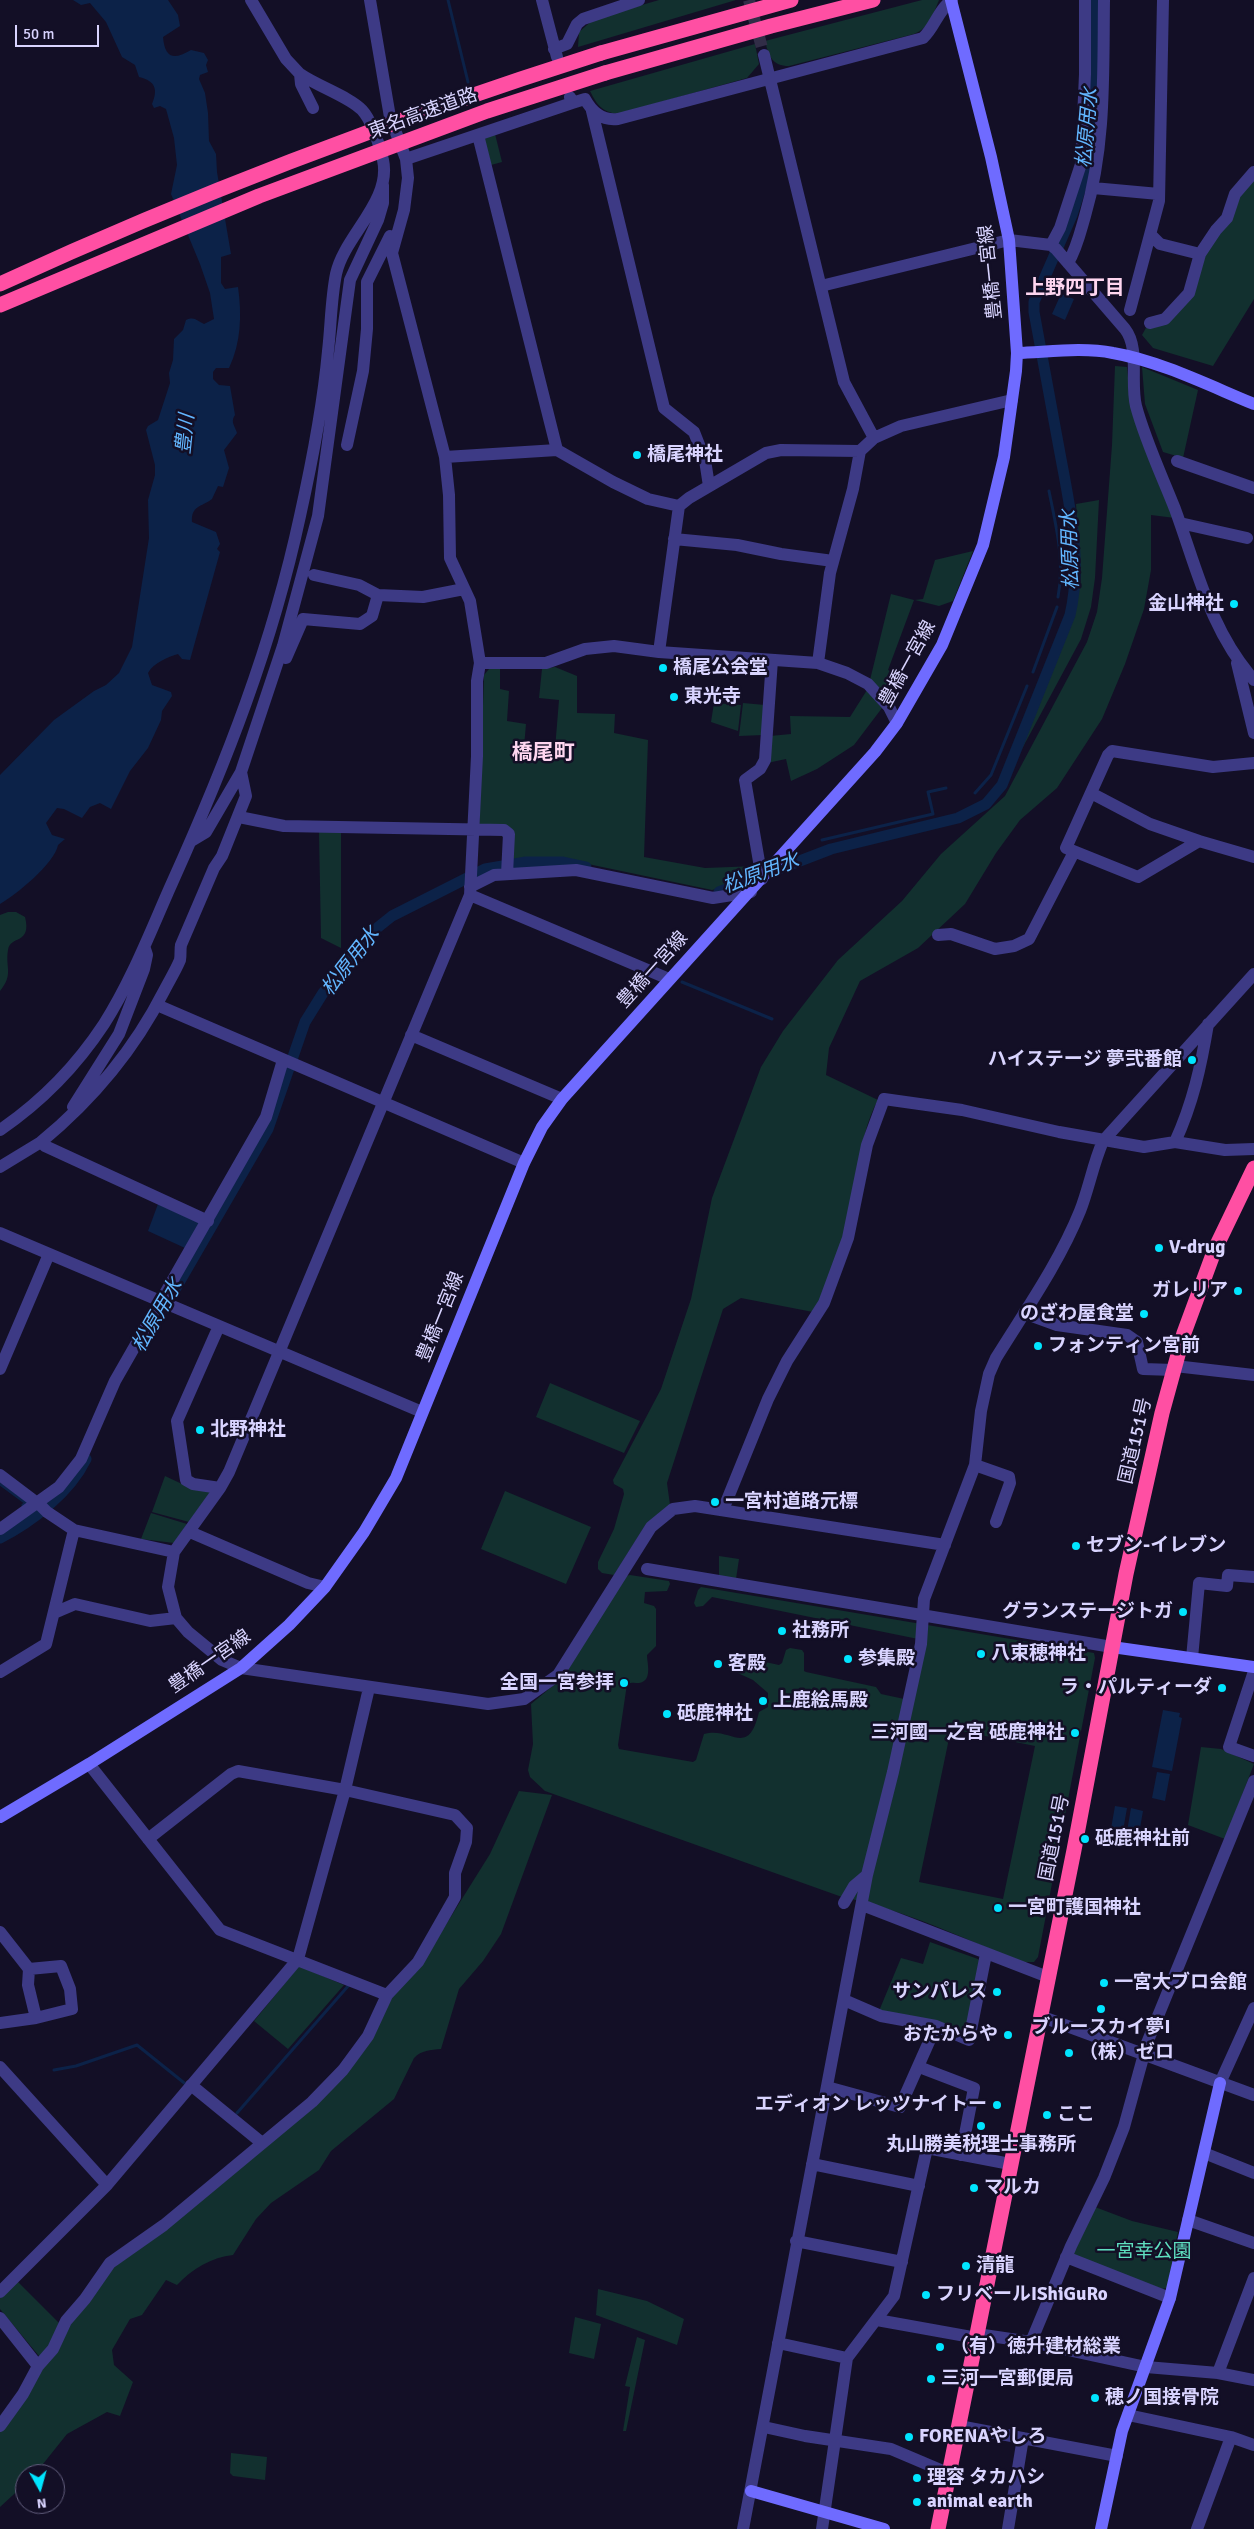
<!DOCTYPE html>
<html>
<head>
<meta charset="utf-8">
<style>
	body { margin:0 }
	#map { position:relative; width:1254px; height:2529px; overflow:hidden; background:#130f26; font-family:Signika,sans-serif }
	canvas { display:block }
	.north { position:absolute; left:15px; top:2464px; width:50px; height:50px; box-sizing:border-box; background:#130f26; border:1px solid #625e7d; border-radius:50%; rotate:173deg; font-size:14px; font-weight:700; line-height:20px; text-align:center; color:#d9d4ff }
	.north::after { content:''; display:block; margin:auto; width:18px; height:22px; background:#00e5ff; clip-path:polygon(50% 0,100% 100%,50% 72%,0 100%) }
	.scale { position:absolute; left:15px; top:25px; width:84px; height:22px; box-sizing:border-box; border:2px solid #d9d4ff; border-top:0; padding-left:6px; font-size:15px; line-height:18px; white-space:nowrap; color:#d9d4ff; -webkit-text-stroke:4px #130f26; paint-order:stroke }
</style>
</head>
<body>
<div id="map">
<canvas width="1254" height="2529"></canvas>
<div class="north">N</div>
<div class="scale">50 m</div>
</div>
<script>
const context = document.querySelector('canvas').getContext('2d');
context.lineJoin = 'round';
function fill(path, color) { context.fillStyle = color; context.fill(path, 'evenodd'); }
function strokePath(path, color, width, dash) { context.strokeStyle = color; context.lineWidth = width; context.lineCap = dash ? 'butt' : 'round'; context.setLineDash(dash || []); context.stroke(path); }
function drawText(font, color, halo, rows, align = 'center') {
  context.font = font + ' Signika,"Noto Sans JP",sans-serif'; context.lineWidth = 5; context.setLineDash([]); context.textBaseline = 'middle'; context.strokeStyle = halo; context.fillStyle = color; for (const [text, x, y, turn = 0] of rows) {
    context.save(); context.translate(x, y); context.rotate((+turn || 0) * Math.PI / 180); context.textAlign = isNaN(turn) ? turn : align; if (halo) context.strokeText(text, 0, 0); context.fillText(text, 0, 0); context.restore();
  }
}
fill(new Path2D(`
	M659,0H736L578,47L579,32L594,19Z
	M922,0H939C933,15 929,28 914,34L789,66C772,66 769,56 765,41Z
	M755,44L759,64L747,78L618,114C602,112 597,105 590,91Z
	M495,134L502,162L491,165L484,138Z
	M1254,180V299L1213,366L1153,348L1142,335L1147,326L1169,321L1238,195Z
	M1115,366L1127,367L1131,407L1175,518L1151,515V570L1144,609L1125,664L1102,719L1057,788L1020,820L996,853L965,904L918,948L860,981L829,1048L826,1075L878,1100C866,1121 862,1146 857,1170C848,1216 840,1272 813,1312L741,1298L723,1309L667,1483L670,1505L646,1524L614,1575L602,1573L598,1569V1562L614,1529L624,1494L623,1489L614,1484L613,1480L661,1389L691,1299L712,1198L761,1067L783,1031L838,960L902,901L941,854L1005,796L1087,642L1097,612L1102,578L1112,445Z
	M1142,367L1198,390L1183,458L1163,452L1145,404Z
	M1099,500L1095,578L1091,607L1081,639L1016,760L1074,615L1081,575L1076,504Z
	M973,551L953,601L939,606L915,600L923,599L935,560Z
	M891,594L914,600L888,670L900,676L888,695L870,680Z
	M555,667L577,676V713L615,714L614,733L648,740L644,857L705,868L757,866L737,884L712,890L564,859L526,858L510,861L512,840L479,827L484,675L489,669H500V689L509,691L507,721L526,724L524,747L555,749L559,700L539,698L542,669Z
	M867,690L882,708L854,745L817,769L791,781L786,759L767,763L770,736L791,734L790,716L850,717Z
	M714,703L741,705L738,731L711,722Z
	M743,703L765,705L763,735L739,736Z
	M319,832H341V948L321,938Z
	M8,912H16L25,917C32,945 10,935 8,950C5,968 14,974 0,991V915Z
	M550,1383L640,1421L624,1453L536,1417Z
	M165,1476L182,1484L212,1490L189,1522L152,1512Z
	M505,1491L591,1527L566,1584L481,1549Z
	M151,1513L187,1524L174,1543L141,1539Z
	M719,1556L739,1559L736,1579L719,1576Z
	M630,1575L669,1581L670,1584L667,1591L645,1592L644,1603L654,1606L656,1609V1646L647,1655C647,1663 653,1681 639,1683C635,1683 632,1682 627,1684L618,1745L619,1749L693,1762L696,1760L704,1734C731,1726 748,1759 759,1712L768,1707V1693L753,1680L731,1670L730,1666L733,1655L779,1665L782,1663L786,1650L790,1648L802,1650L804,1653V1671L806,1672L876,1687L881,1694L909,1700L923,1640L712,1597L703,1606L696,1607L694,1603L698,1590L701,1587L1094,1653L1095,1658L1038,1957L1034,1962H1020C962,1937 904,1910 842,1897L545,1791L530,1777L528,1770L533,1744L531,1704L561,1679L626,1576ZM951,1729L1035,1746L1003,1899L919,1882Z
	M1201,1747L1221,1749L1254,1764L1225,1839L1188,1825Z
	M519,1791L552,1795L501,1934L483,1961L459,1989L441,2049C430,2050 422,2050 414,2058L394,2099L331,2151L319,2170L271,2203L256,2219L233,2255C212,2257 192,2269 177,2285L166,2280L142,2315L130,2319L112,2350L114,2365L133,2382L120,2416L107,2412L67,2434L35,2474H25V2484L0,2507V2432L70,2325L108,2273L120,2262L314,2107L391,1998L420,1966L490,1854Z
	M930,1942L978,1959L981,1962L967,2031L963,2033L879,2011L901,1958L923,1964Z
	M299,1966L344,1985L288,2049L254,2021Z
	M1095,2207L1132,2221L1178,2232L1167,2288L1162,2289L1075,2256L1072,2251Z
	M17,2281L59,2323L52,2346L39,2356L0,2309V2298Z
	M598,2289L647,2301L684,2319L677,2345L596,2315Z
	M575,2317L601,2324L594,2359L569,2353Z
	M637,2337L645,2340L626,2431H623L630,2387L625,2386Z
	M231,2453L267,2457L265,2480L233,2476L230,2473Z`), '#12302f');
fill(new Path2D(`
	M73,0H168L178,15L180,26L163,37C165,59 174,60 191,50L204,53L208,60L206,65L208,72L200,75L199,79L205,93L208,113L209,141L216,154L217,172L231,254L221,257V283L225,289L238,287C242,315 241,343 229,368H216L213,372V379L219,385L230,386L235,415C230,422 235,426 237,433L224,450L229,468L223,487L218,486L212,499C201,507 191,506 192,522L216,532L220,544L217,549L220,552L190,660L182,659L178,654C168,657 153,663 148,673L152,685L171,692L172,696L162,711L161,720L148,748L130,771L111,809L100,803L90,807L82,818L64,809L57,808L46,823L52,835L65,839L58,845C55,863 16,895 0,904V775L54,720L94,691L106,685L119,673L132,647L149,538L148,500L155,475V465L146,430L148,426L158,420L170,383L169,373L173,360L174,339L183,330L186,320C195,316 197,321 204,324L214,319L210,293L200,264L171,194L177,165L174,138L166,109L160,106L154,108L152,104C158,90 156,81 139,77L135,65L122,57L106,22L90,3L81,5Z
	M1061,294L1074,299L1065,320L1052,314Z
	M158,1204L200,1223L185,1248L148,1231Z
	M1163,1710L1180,1713L1179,1717L1182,1718L1172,1771L1152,1767Z
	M1157,1772L1170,1774L1165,1801L1152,1798Z
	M1115,1806L1127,1808L1121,1842L1109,1840Z
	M1131,1808L1143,1811L1137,1845L1125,1843Z`), '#0c2248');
strokePath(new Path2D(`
	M448,0L468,82
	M1049,491C1056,526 1065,561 1058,597
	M1033,672L1057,607
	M975,793L991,775L1027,686
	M822,840L933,814L928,792L946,788
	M682,982L772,1019
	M0,1484L26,1503L23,1505
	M54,2070L76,2066L137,2045L188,2086
	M237,2113L349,1985H351`), '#0c2248', 3);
strokePath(new Path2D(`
	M719,892L831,849L958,818L986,804L1002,785L1070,615C1083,559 1069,503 1059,448C1051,403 1042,357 1034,312V302L1072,215L1086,171L1091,146L1094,0
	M173,1293L268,1129L305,1022L323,993L372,932L392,916L485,869L526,862H563L586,867
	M0,1538C32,1522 70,1492 86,1459`), '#0c2248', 11);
strokePath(new Path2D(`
	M749,0L764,55`), '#312d47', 12, [12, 6]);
strokePath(new Path2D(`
	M251,0L286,59L300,74L301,84L313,108
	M370,0L390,117L406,159L408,178L404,210L392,253L445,457L449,495L450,558L470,601L480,663L477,681V756L470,895L229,1472L220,1488L174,1552L168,1587L176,1618L188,1632L222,1660L241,1668L488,1704L524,1699L558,1675L651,1527L673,1509L695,1506L945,1545
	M542,0L557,57
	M554,49L567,44L577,24L583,19L639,0
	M764,55L844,382L874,438
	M570,97L572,103L585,99C592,112 602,121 618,119L923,38C935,27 938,10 952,0
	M592,111L664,408L694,432L705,460L709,486
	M478,135L557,450
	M406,159L572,103
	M1093,188L1159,194
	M1152,236L1160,244L1200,254
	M1051,245L1060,228L1081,164L1085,74V0
	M1068,263C1077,248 1080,233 1085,216C1106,145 1103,73 1104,0
	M821,286L1009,240L1051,245L1056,249L1125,329C1140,348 1130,382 1136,406C1145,440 1162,476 1175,509C1197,569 1210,630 1254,680
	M1130,310L1159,201L1163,0
	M1150,323L1165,319L1189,293L1200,254L1216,230L1227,218L1235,194L1254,172
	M347,445L363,371L367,329V282L390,236
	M445,457L557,450L613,482L648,499L679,506
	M1177,461L1254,488
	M1180,523L1247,538
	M674,539L737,545L781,554L833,561
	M314,575L359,585L378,595
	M659,652L679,506L689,498L766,453L781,450L860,451L874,438L901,426L1012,400
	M286,658L303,619L360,624L372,616L378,595L423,597L464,589
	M480,663H546L585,649L614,646L659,652L818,663L847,673L868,684L889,707L897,723
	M818,663L830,573L853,489L860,451
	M1237,663L1254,733
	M1254,763L1213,767L1112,751L1108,755L1066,848L1138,877L1199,841L1254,857
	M1091,793L1150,824L1199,841
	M239,817L284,826L504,830L509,834L507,874
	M191,841L206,832L241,772L283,646L318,516L350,280L378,220L383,203V185
	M762,879L745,780L760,769L765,760L772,660
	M470,887L494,875L576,870L713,898L751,892
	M470,895L669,979
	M938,935L951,934L995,949L1014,946L1029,939L1074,852
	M157,1005L524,1163
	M411,1035L562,1099
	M73,1107L119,1034L144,969L147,955L145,949
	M0,1130C41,1102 77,1065 104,1024C132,980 151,930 172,883C226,763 272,646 300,516C312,462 323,406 328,351C331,325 331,299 336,274C344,236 392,201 383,160C379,144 373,122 362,110C350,97 317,86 300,74
	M41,1142C92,1100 134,1050 164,991C169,981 176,970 180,960C181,955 180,950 181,945L214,868L222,856L246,796L241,772
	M1175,1142C1193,1103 1201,1066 1208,1024
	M0,1167L41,1142L45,1146L208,1221
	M0,1233L422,1412
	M1024,1313L1057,1325L1127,1335L1137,1342L1143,1369L1174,1370
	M219,1326L177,1421L186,1480L193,1484L220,1488
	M1175,1366L1254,1375
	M0,1369L49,1254
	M975,1465L1009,1477L1010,1483L996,1522
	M0,1475L41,1506L47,1512L74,1530L174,1552
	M723,1510L768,1399L787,1361L824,1303L848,1238L867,1145L884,1099L962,1110L1059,1132L1144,1147L1175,1142L1225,1150L1254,1149
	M0,1529L59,1487L81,1459L115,1381L266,1117L283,1060
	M190,1532L308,1583L325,1587
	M647,1569L1112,1647
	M54,1613L75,1604L150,1621L176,1618
	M1192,1658L1199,1583L1227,1586L1228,1575L1254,1577
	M1254,1671L1229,1747L1254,1756
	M0,1672L46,1644L74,1530
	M89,1764L220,1930L387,1995
	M844,1903L854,1886L867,1875
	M862,1905L1048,1977
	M0,1932L29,1969L28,1985L36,2018
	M844,2000L881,2016L936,2026L969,2040L986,1954
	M1040,2016L1254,2095
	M0,2023L36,2018L72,2009L70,1989L61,1966L29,1969
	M0,2067L107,2185
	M919,2067L974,2088L961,2155
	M1220,2083L1254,2008
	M191,2085L262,2143
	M827,2087L900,2107L936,2026
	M1204,2153L1254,2173
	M812,2164L919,2186
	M1188,2220L1254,2243
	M796,2241L902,2262
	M1066,2257L1170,2298
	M0,2292L107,2185L298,1959L345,1790L369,1688
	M0,2318L38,2366
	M877,2320L977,2338
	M977,2334L1031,2342L1146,2367L1218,2373L1254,2278
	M1031,2342L1071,2246L1104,2178L1124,2127L1147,2043L1254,1781
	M778,2343L847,2358
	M1218,2373L1254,2380
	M1128,2415L1231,2437L1254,2445
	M0,2426L23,2394L38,2366L53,2349L66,2321L85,2299L110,2263L164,2225L312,2102L343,2070L368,2036L387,1995L418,1962L455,1897V1873L466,1842L467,1828L455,1815L345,1790L238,1771L231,1774L148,1839
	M959,2426L1117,2456
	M764,2427L805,2436L891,2449L950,2474
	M743,2529L867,1875L893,1772L921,1644L924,1599L975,1465L981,1411L989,1374L996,1358C1025,1311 1059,1263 1080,1211C1089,1188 1093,1164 1103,1141L1254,974
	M822,2529L847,2358L894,2296L927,2148L1010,2164
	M1008,2529L1023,2438
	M1197,2529L1231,2437`), '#3d3a85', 12);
strokePath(new Path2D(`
	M1017,353C1048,352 1083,347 1113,353C1160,361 1210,386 1254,404
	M1112,1647L1254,1667
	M0,1817L89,1764L241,1668L289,1625L325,1587L364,1532L396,1478L524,1163L542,1127L562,1099L875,752L897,723L942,645L983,545L1004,457L1016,371L1017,353L1009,240L991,157L951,0
	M751,2491L884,2529
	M1101,2529L1122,2431L1170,2298L1220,2083`), '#6f6bff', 12);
strokePath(new Path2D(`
	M601,53L791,0
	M605,73L771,26L873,0
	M938,2529L1074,1850L1126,1574L1162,1413L1184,1333L1215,1249L1254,1168`), '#ff4fa3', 15);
strokePath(new Path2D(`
	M0,284C195,194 396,118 601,53
	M0,305L259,196L487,111L605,73`), '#ff4fa3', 15);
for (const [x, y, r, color] of [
	[637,455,5,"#00e5ff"],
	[1234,604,5,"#00e5ff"],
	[663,668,5,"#00e5ff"],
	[674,697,5,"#00e5ff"],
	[1192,1060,5,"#00e5ff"],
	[1159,1248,5,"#00e5ff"],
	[1238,1291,5,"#00e5ff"],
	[1144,1314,5,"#00e5ff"],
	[1038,1346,5,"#00e5ff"],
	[200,1430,5,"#00e5ff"],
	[715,1502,5,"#00e5ff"],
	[1076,1546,5,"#00e5ff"],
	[1183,1612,5,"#00e5ff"],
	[782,1631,5,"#00e5ff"],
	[981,1654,5,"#00e5ff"],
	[848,1659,5,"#00e5ff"],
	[718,1664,5,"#00e5ff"],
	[624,1683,5,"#00e5ff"],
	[1222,1688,5,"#00e5ff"],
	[763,1701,5,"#00e5ff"],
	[667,1714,5,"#00e5ff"],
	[1075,1733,5,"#00e5ff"],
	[1085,1839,5,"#00e5ff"],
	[998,1908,5,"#00e5ff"],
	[1104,1983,5,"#00e5ff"],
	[997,1992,5,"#00e5ff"],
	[1101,2009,5,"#00e5ff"],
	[1008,2035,5,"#00e5ff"],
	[1069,2053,5,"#00e5ff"],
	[997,2105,5,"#00e5ff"],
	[1047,2115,5,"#00e5ff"],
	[981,2126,5,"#00e5ff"],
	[974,2188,5,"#00e5ff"],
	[966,2266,5,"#00e5ff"],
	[926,2295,5,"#00e5ff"],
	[940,2347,5,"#00e5ff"],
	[931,2379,5,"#00e5ff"],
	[1095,2398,5,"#00e5ff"],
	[909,2437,5,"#00e5ff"],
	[917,2478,5,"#00e5ff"],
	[917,2502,5,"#00e5ff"]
]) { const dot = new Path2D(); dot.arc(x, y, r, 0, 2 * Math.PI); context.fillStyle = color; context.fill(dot); strokePath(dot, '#130f26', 2); }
drawText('19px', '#d9d4ff', '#130f26', [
	["東名高速道路",423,114,-20],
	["豊橋一宮線",991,272,-96],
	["豊橋一宮線",908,664,-61],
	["豊橋一宮線",653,970,-48],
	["豊橋一宮線",441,1317,-68],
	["国道151号",1136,1441,-77],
	["豊橋一宮線",210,1662,-35],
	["国道151号",1055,1838,-79]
]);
drawText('bold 19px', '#d9d4ff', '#130f26', [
	["橋尾神社",647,455],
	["金山神社",1224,604,"right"],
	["橋尾公会堂",673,668],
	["東光寺",684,697],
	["ハイステージ 夢弐番館",1182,1060,"right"],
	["V-drug",1169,1248],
	["ガレリア",1228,1291,"right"],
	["のざわ屋食堂",1134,1314,"right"],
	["フォンティン宮前",1048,1346],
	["北野神社",210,1430],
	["一宮村道路元標",725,1502],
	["セブン-イレブン",1086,1546],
	["グランステージトガ",1173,1612,"right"],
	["社務所",792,1631],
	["八束穂神社",991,1654],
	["参集殿",858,1659],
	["客殿",728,1664],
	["全国一宮参拝",614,1683,"right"],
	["ラ・パルティーダ",1212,1688,"right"],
	["上鹿絵馬殿",773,1701],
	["砥鹿神社",677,1714],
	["三河國一之宮 砥鹿神社",1065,1733,"right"],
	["砥鹿神社前",1095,1839],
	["一宮町護国神社",1008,1908],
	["一宮大ブロ会館",1114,1983],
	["サンパレス",987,1992,"right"],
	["ブルースカイ夢I",1101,2028,"center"],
	["おたからや",998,2035,"right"],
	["（株）ゼロ",1079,2053],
	["エディオン レッツナイトー",987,2105,"right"],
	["ここ",1057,2115],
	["丸山勝美税理士事務所",981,2145,"center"],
	["マルカ",984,2188],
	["清龍",976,2266],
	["フリベールIShiGuRo",936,2295],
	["（有）徳升建材総業",950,2347],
	["三河一宮郵便局",941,2379],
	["穂ノ国接骨院",1105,2398],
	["FORENAやしろ",919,2437],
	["理容 タカハシ",927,2478],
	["animal earth",927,2502]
], 'left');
drawText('19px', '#5fe0c0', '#130f26', [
	["一宮幸公園",1144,2252]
]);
drawText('italic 20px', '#62b6ff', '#130f26', [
	["松原用水",1088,128,-85],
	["豊川",186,434,-84],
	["松原用水",1071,550,-92],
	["松原用水",761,874,-20],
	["松原用水",351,962,-52],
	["松原用水",158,1316,-60]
]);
drawText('bold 20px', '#ffd6f0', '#130f26', [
	["上野四丁目",1075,289]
]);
drawText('bold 21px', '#ffd6f0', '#130f26', [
	["橋尾町",543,753]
]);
</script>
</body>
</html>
